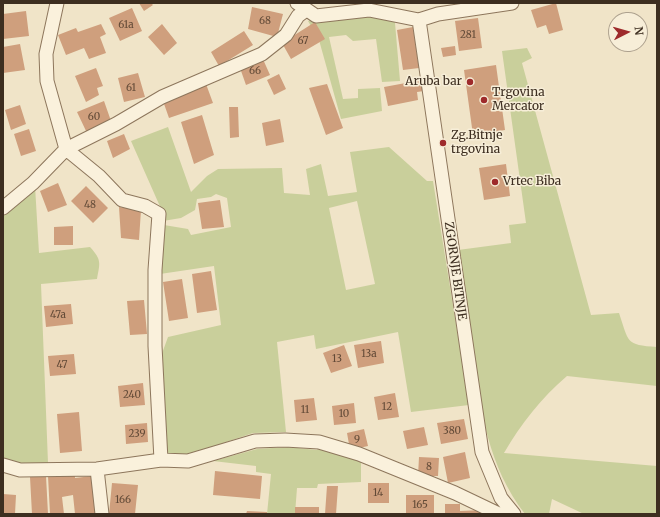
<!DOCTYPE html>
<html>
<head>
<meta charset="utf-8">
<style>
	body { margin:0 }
	#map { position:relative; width:660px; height:517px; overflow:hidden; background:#f0e4c8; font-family:Merriweather,serif }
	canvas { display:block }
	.frame { position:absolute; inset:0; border:4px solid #3d2e20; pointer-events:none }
	.north { position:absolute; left:608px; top:12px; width:40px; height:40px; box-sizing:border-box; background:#f7eed8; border:1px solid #ada18e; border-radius:50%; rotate:84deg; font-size:11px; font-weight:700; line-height:16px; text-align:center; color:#3d2e20 }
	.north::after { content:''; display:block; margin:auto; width:14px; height:18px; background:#9e2a2b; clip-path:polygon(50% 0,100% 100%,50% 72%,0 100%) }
</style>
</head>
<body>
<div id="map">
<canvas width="660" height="517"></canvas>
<div class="frame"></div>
<div class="north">N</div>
</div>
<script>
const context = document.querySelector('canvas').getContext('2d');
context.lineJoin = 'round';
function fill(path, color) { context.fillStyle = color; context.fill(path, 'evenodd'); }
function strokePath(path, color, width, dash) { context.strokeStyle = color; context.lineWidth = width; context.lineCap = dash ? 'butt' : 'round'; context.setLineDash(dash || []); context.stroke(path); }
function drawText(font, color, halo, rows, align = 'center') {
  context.font = font + ' Merriweather,serif'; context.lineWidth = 3; context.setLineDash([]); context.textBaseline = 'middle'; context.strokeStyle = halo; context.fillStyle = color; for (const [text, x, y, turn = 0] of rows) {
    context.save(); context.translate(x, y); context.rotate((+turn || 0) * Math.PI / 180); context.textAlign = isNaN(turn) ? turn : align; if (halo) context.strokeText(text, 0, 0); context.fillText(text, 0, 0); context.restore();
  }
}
fill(new Path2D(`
	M350,14L393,17L395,23L400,81L382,82L376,39L353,41L346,35L329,37L343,99L358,98V89L380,88L382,111L341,119L319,40L308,21Z
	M527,48L532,58L522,63L591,315L619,313C629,342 625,345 657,347V386L567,376C541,398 521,424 504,453L657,466V514H584L552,499L549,514H525C488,466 481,412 473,353C468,319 463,285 458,250L511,243L509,225L526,223L502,51Z
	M168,127L191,192L207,176L218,169L282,168L284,193L310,195L306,169L321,164L328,196L357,192L350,152L389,147L427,181H433L469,405L411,412L398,332L316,349L314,335L277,342L286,432L253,433L188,455L178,457L165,454L160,359L168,337L221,325L214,266L160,274L164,225L188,229L191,235L231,227L227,198L216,194L211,197L197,199L195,210L181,218L163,221L162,211L131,141ZM357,201L375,284L346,290L329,208Z
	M35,186L39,253L90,247C102,260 100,263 97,279L41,284L48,463L20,464L3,459V213Z
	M288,447L317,450L318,448L361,460V482L318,484L317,488H297L295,514H267L271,474L256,472V466L213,461L257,449Z`), '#c9cf9b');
fill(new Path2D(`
	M139,3H151L153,5L144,11Z
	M556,3L563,30L549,34L546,25L537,28L531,10Z
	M252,7L283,14L277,37L248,29Z
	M132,8L142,31L120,41L109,18Z
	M26,11L29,36L3,39V14Z
	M478,18L482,48L459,51L455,21Z
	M315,22L325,39L291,59L282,43Z
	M101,24L106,34L100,37L106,53L89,59L84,48L66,55L58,35L76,28L78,32Z
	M162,24L177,43L164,55L148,37Z
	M413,27L419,68L403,70L397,30Z
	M244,31L253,45L219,66L211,52Z
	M20,44L25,70L3,73V47Z
	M455,46L456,55L443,57L441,48Z
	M262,57L270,75L246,85L240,68Z
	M496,65L505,130L473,135L464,70Z
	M96,68L103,86L97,88L99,95L86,102L75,76Z
	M138,73L145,97L124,102L118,78Z
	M279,74L286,89L274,95L267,80Z
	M422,80L424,91L417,92L418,100L388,106L384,87Z
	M206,84L213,103L169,118L163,101Z
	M327,84L343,128L326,135L309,88Z
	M104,101L111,121L87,133L77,112Z
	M20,105L26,124L11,130L5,110Z
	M229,107H238L239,137L230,138Z
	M202,115L214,155L194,164L181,122Z
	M280,119L284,142L266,146L262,123Z
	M29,129L36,151L21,156L14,134Z
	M124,134L130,149L113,158L107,141Z
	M506,164L510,196L484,200L479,168Z
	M58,183L67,205L48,212L40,191Z
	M86,186L108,208L93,223L71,201Z
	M220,200L224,227L202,229L198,203Z
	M119,207L141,210L139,240L121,238Z
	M73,226V245H54V227Z
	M211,271L217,310L197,313L192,274Z
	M182,279L188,318L169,321L163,282Z
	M144,300L147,334L130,335L127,301Z
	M71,304L73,324L46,327L44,306Z
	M381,341L384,363L358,368L354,345Z
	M344,345L352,366L331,373L323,353Z
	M74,354L76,374L50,376L48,356Z
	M143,383L145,405L120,407L118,386Z
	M395,393L399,417L378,420L374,397Z
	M314,398L317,420L296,422L294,400Z
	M354,403L356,423L334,425L332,406Z
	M79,412L82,451L60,453L57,414Z
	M464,419L468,439L441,444L437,423Z
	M147,423L148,442L126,444L125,425Z
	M424,427L428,445L407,449L403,431Z
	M364,429L368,446L350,450L347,433Z
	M465,452L470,478L448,483L443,457Z
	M419,457L439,458L438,476H418Z
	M215,471L262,476L260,499L213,495Z
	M75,472V478L92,476L97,514H75L73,495L62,497L64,514H50L48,476Z
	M46,476L48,514H32L30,477Z
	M112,483L138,485L135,514H109Z
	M368,483H389V503H368Z
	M327,486H338L336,514H325Z
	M3,494L16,495L15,514H3Z
	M406,495H434V514H406Z
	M445,504H460V511L482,510V514H445Z
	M295,507H319V514H295Z
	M247,511L267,512V514H246Z`), '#cf9f7d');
const minor = new Path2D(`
	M57,3L46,54L47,81L66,149L99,176L122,200L145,206L159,214L155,270V346L161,460
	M297,3L316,16L369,10L419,20L482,452L501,498L514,514
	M419,20L438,14L512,3
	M3,208L33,183L66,149L116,124L162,97L262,54L286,35L298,16L306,10
	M3,465L20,470L97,469L161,460L188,461L255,441L285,440L319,442L359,454L455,493L499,514
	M97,469L102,514`);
strokePath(minor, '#8d765c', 15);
strokePath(minor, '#faf1dc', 13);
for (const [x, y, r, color] of [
	[470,82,4,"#9e2a2b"],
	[484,100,4,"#9e2a2b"],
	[443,143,4,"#9e2a2b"],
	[495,182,4,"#9e2a2b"]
]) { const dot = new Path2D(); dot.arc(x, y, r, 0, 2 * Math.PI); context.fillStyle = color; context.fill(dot); strokePath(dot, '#f7eed8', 1.5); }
drawText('10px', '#624a37', null, [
	["68",265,21],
	["61a",126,25],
	["281",468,35],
	["67",303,41],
	["66",255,71],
	["61",131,88],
	["60",94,117],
	["48",90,205],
	["47a",58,315],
	["13a",369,354],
	["13",337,359],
	["47",62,365],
	["240",132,395],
	["12",387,407],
	["11",305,410],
	["10",344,414],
	["380",452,431],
	["239",137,434],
	["9",357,440],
	["8",429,467],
	["14",378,493],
	["166",123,500],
	["165",420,505]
]);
drawText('12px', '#3d2e20', '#f7eed8', [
	["Aruba bar",462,82,"right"],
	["Trgovina",492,93],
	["Mercator",492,107],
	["Zg.Bitnje",451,136],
	["trgovina",451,150],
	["Vrtec Biba",503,182]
], 'left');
drawText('12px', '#3d2e20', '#f7eed8', [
	["ZGORNJE BITNJE",455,271,82]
]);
</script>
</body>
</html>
